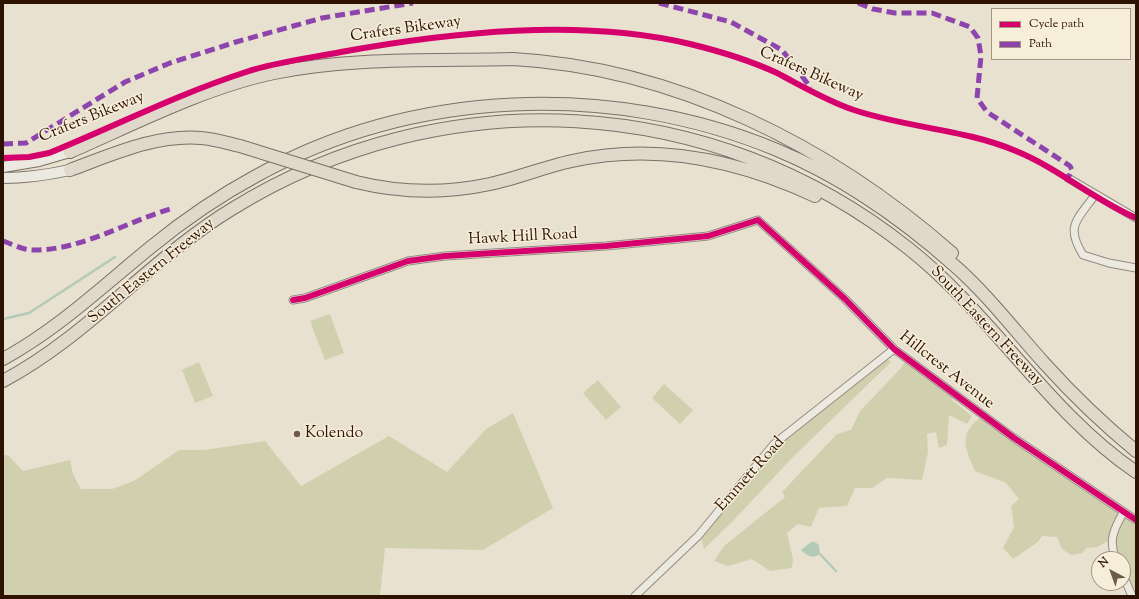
<!DOCTYPE html>
<html>
<head>
<meta charset="utf-8">
<style>
	body { margin:0 }
	#map { position:relative; width:1139px; height:599px; overflow:hidden; background:#e8e1d0; font-family:"Sorts Mill Goudy",serif }
	canvas { display:block }
	.frame { position:absolute; inset:0; border:4px solid #2d1101; pointer-events:none }
	.legend { position:absolute; left:991px; top:8px; width:140px; height:52px; box-sizing:border-box; background:#f7eed9; border:1px solid #a69683; margin:0; padding:5px 7px; list-style:none; font-size:12px; color:#2d1101 }
	.legend li { display:flex; align-items:center; gap:8px; height:20px }
	.legend b { width:20px; border:1px solid #a69683 }
	.north { position:absolute; left:1091px; top:551px; width:40px; height:40px; box-sizing:border-box; background:#f7eed9; border:1px solid #a69683; border-radius:50%; rotate:319deg; font-size:11px; font-weight:700; line-height:16px; text-align:center; color:#2d1101 }
	.north::after { content:''; display:block; margin:auto; width:14px; height:18px; background:#6e5a49; clip-path:polygon(50% 0,100% 100%,50% 72%,0 100%) }
</style>
</head>
<body>
<div id="map">
<canvas width="1139" height="599"></canvas>
<div class="frame"></div>
<ul class="legend">
<li><b style="height:5px;background:#d6006c"></b>Cycle path</li>
<li><b style="height:5px;background:#8e44ad"></b>Path</li>
</ul>
<div class="north">N</div>
</div>
<script>
const context = document.querySelector('canvas').getContext('2d');
context.lineJoin = 'round';
function fill(path, color) { context.fillStyle = color; context.fill(path, 'evenodd'); }
function strokePath(path, color, width, dash) { context.strokeStyle = color; context.lineWidth = width; context.lineCap = dash ? 'butt' : 'round'; context.setLineDash(dash || []); context.stroke(path); }
function drawText(font, color, halo, rows, align = 'center') {
  context.font = font + ' "Sorts Mill Goudy",serif'; context.lineWidth = 3; context.setLineDash([]); context.textBaseline = 'middle'; context.strokeStyle = halo; context.fillStyle = color; for (const [text, x, y, turn = 0] of rows) {
    context.save(); context.translate(x, y); context.rotate((+turn || 0) * Math.PI / 180); context.textAlign = isNaN(turn) ? turn : align; if (halo) context.strokeText(text, 0, 0); context.fillText(text, 0, 0); context.restore();
  }
}
fill(new Path2D(`
	M330,314L344,353L325,360L310,321Z
	M885,357L891,362L792,458L733,521L704,549L700,533L774,444Z
	M907,358L955,394L952,400L972,416L967,424L949,415L947,445L939,448L936,432L927,434L928,452L922,480L887,478L872,488H855L847,506L819,508L811,527L798,524L787,533L793,559L792,568L770,571L752,559L728,566L714,561L724,546L785,497L782,492L837,434L851,430L860,411L901,368Z
	M199,362L213,396L195,403L182,370Z
	M598,380L621,407L606,420L583,393Z
	M664,384L693,410L680,424L652,398Z
	M513,413L553,508L483,550L385,548L380,596H3V454L9,456L23,471L70,460L73,474L81,489H112L134,481L179,450H204L265,441L301,486L389,436L447,472L486,429Z
	M983,415L1136,520V593L1123,566V559H1119L1113,545L1112,539L1097,547L1086,548L1083,553L1071,555L1062,549L1057,537L1042,536L1038,542L1013,559L1003,548L1014,527L1011,506L1019,499L1006,483L975,471C964,445 958,435 983,415Z`), '#d1d0ae');
fill(new Path2D(`
	M811,542H815L819,545L820,554C811,559 808,556 801,550Z`), '#b4cab8');
strokePath(new Path2D(`
	M3,319L29,313L115,257
	M820,554L836,571`), '#b4cab8', 2.5);
const minor = new Path2D(`
	M1068,178L1136,218
	M1095,195C1077,220 1065,226 1083,255L1109,263L1136,268
	M293,300L305,298L408,261L445,256L606,246L708,236L758,220L845,299L894,349L1014,438L1136,520
	M1116,559C1108,541 1114,529 1123,513
	M1123,575L1132,596
	M635,596L698,536L774,444L894,349`);
const secondary = new Path2D(`
	M3,167L39,161L70,152
	M3,178C26,178 47,175 70,170`);
const motorway = new Path2D(`
	M70,152C134,124 206,87 274,73C350,57 435,61 513,59C676,68 830,146 952,253
	M70,170C111,155 156,134 201,138C214,139 227,143 240,146
	M356,182C401,193 444,194 490,184C518,178 544,167 572,161C657,142 738,160 815,196
	M3,359C58,329 103,286 151,247C184,220 219,196 256,176C413,89 611,81 777,150C842,177 902,219 955,266C988,295 1015,331 1045,364C1073,395 1103,424 1136,451
	M3,381C88,336 150,259 232,209C444,78 713,93 908,248C992,314 1047,411 1136,472`);
strokePath(minor, '#948c81', 9);
strokePath(secondary, '#797166', 12);
strokePath(motorway, '#797166', 14);
strokePath(minor, '#ece9e0', 7);
strokePath(secondary, '#ece9e0', 10);
strokePath(motorway, '#e0d8ca', 12);
const motorwayBridge = new Path2D(`
	M240,146L356,182`);
strokePath(motorwayBridge, '#797166', 14, []);
strokePath(motorwayBridge, '#e0d8ca', 12);
strokePath(new Path2D(`
	M659,3L731,22L782,50L811,88
	M858,3L873,9L895,13H932L970,27L978,38L981,56L977,98L987,112L1070,166L1072,170L1068,178
	M3,144L26,143L125,82L170,63L236,42L322,18L413,3
	M3,241C12,244 23,250 32,250C80,251 126,222 170,209`), '#8e44ad', 5, [10, 5]);
strokePath(new Path2D(`
	M3,158L29,157L49,153C115,126 178,94 246,72C276,62 310,58 341,52C451,32 580,18 690,44C719,51 749,60 777,73C802,86 827,101 854,110C907,128 964,129 1016,151C1058,168 1094,200 1136,218
	M293,300L305,298L408,261L445,256L606,246L708,236L758,220L845,299L894,349L1014,438L1136,520`), '#d6006c', 6);
for (const [x, y, r, color] of [
	[297,434,4,"#6e5a49"]
]) { const dot = new Path2D(); dot.arc(x, y, r, 0, 2 * Math.PI); context.fillStyle = color; context.fill(dot); strokePath(dot, '#f7eed9', 1.5); }
drawText('16px', '#2d1101', '#f7eed9', [
	["Crafers Bikeway",406,30,-8],
	["Crafers Bikeway",811,75,24],
	["Crafers Bikeway",92,118,-22],
	["Hawk Hill Road",523,238,-3],
	["South Eastern Freeway",152,272,-39],
	["South Eastern Freeway",986,327,47],
	["Hillcrest Avenue",946,371,38],
	["Emmett Road",751,475,-48]
]);
drawText('16px', '#2d1101', '#f7eed9', [
	["Kolendo",305,434]
], 'left');
</script>
</body>
</html>
